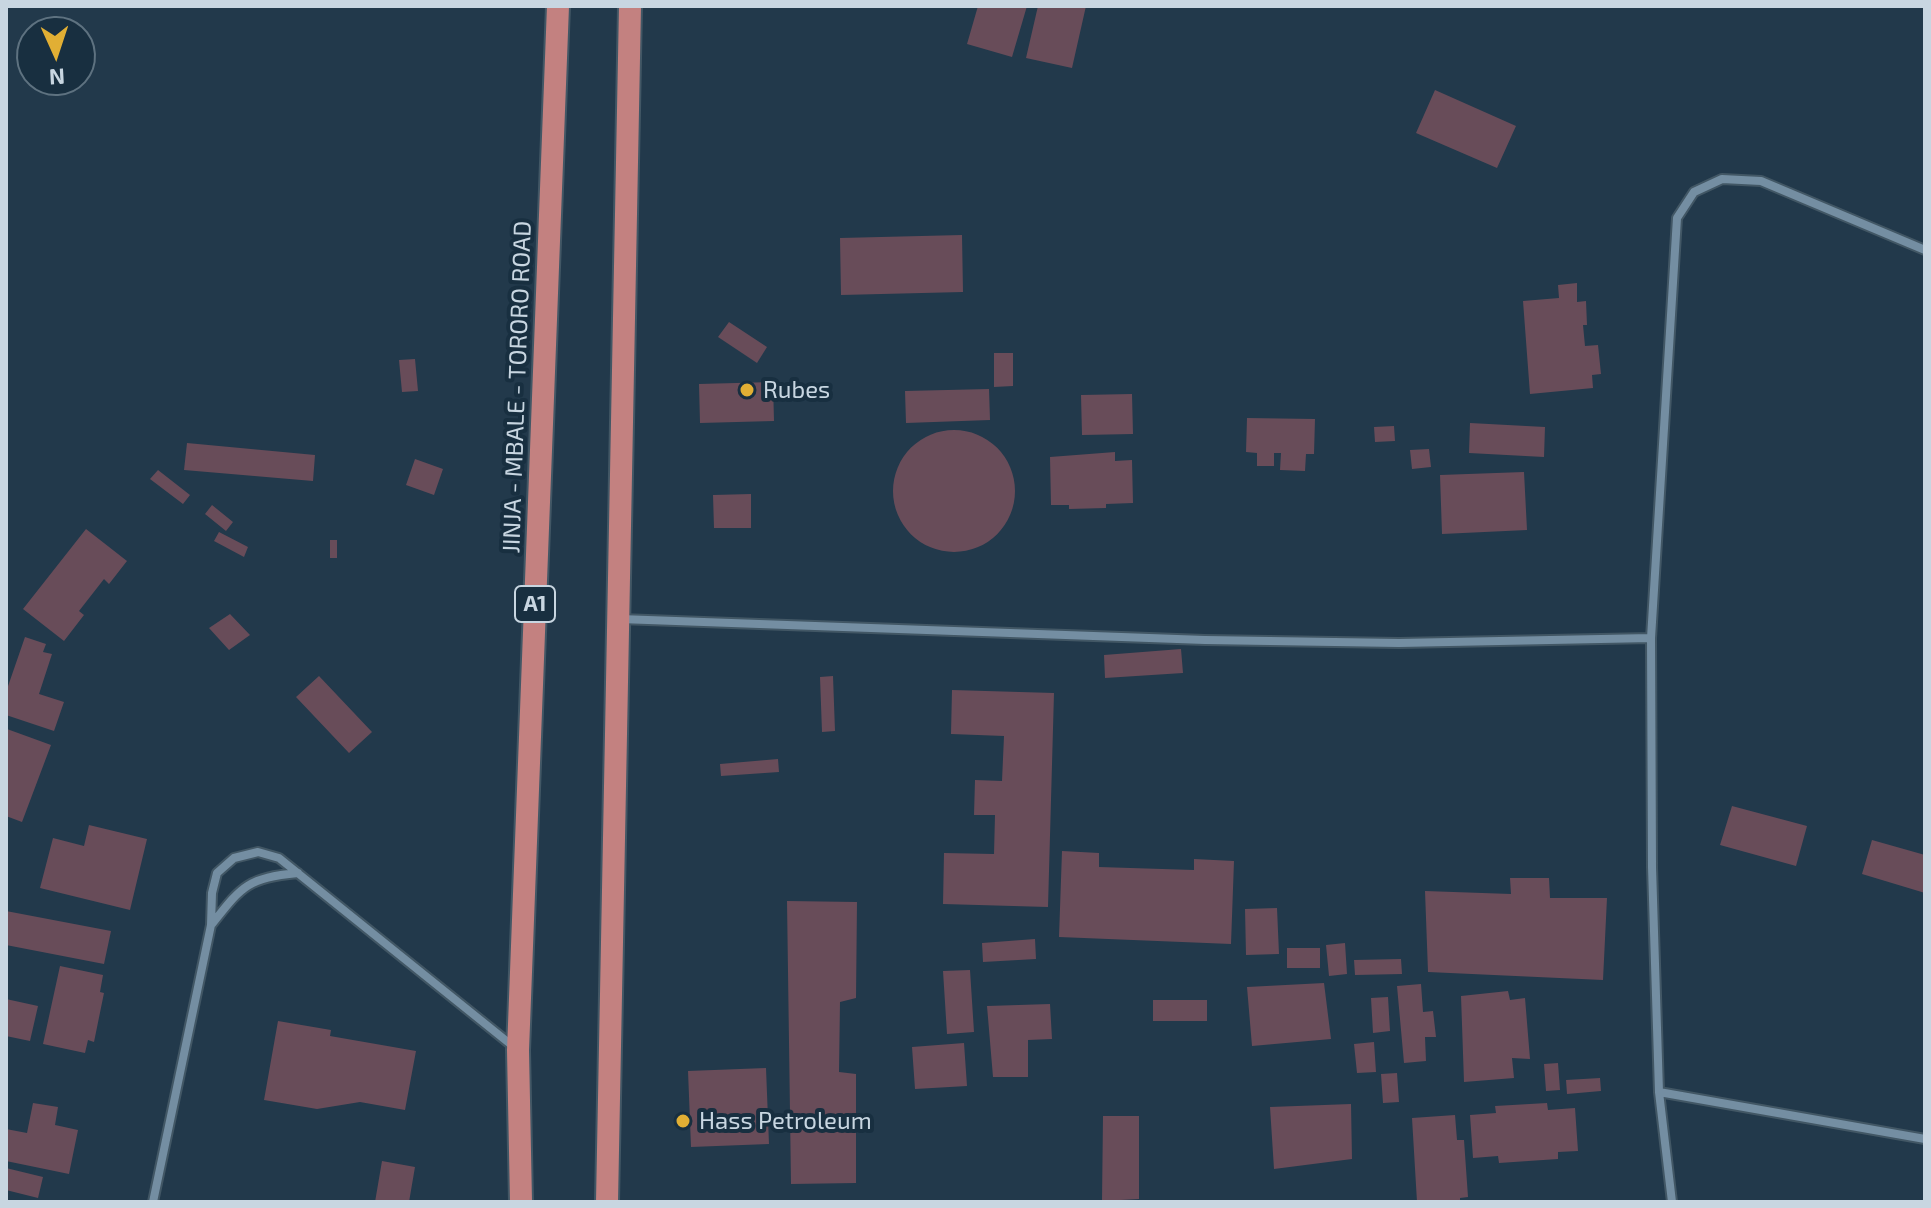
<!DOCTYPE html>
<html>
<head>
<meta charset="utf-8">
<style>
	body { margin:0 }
	#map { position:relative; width:1931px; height:1208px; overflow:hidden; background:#22394b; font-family:"Exo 2",sans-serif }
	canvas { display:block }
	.frame { position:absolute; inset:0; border:8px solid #c8d6e1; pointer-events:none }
	.north { position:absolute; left:16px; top:16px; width:80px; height:80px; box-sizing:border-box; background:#182f40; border:2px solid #5e7280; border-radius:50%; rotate:177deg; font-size:22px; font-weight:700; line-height:32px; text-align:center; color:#c8d6e1 }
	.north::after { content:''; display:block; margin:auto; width:28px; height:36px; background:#e1af34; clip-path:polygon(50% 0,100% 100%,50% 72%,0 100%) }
</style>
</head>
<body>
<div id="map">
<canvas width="1931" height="1208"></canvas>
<div class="frame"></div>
<div class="north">N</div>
</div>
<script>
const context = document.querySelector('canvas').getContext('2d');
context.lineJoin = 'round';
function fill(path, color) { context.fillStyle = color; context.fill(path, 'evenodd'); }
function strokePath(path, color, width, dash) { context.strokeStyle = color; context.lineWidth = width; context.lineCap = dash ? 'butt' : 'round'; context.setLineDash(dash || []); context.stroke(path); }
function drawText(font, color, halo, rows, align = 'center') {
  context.font = font + ' "Exo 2",sans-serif'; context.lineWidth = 8; context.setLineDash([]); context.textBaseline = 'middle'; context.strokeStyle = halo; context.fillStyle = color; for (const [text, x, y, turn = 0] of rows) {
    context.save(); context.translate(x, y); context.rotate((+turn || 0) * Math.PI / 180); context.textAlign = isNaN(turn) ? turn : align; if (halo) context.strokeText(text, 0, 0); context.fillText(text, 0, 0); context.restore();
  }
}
fill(new Path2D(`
	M978,6H1027L1012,57L967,44Z
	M1038,6H1086L1072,68L1026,58Z
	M1435,90L1516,126L1497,168L1416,133Z
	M962,235L963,292L841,295L840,238Z
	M1577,283V302L1586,301L1587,325H1583L1585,346L1598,345L1601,374L1592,375L1593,388L1530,394L1523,301L1559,298L1558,285Z
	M729,322L767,347L757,363L718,337Z
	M994,353H1013V386L994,387Z
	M415,359L418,391L402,392L399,360Z
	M773,382L774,421L700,423L699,384Z
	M989,389L990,420L906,423L905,391Z
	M1132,394L1133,434L1082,435L1081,395Z
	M1247,418L1315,419L1314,454H1306L1305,471L1280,470L1281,453H1274V466H1257V453L1246,452Z
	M1470,423L1545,427L1544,457L1469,453Z
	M1394,426L1395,441L1375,442L1374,427Z
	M893 491a61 61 0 1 1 122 0a61 61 0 1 1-122 0Z
	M187,443L315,455L313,481L184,470Z
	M1429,449L1431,467L1412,469L1410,450Z
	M1115,452V461L1132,460L1133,503L1106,504V508L1069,509V505H1051L1050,457Z
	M415,459L443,469L434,495L406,485Z
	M158,470L190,495L183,504L150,479Z
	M1524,472L1527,530L1442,534L1440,475Z
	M751,494V528H714L713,495Z
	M212,505L233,522L226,531L205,514Z
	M86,529L127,561L109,584L104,579L79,611L84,615L64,641L23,609Z
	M219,532L248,547L244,557L214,541Z
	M330,540H337V558H330Z
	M230,614L250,635L229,650L209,628Z
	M25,637L46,644L43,652L52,654L39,694L64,702L54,731L6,715V692Z
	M1181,649L1183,673L1105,678L1104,655Z
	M319,676L372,732L349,753L296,697Z
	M833,676L835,731L822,732L820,677Z
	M952,690L1054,693L1048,907L943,904L944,853L994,854L995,815H974L975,780L1002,781L1004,736L951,734Z
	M7,729L51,745L22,822L6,816Z
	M778,759L779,772L721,776L720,764Z
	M1732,806L1807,826L1796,866L1720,845Z
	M89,825L147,839L130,910L40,888L53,838L84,846Z
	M1872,840L1925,855V893L1862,874Z
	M1062,851L1099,853V867L1194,870V859L1234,861L1231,944L1059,937Z
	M1510,878H1549L1550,898H1607L1603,980L1428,972L1425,891L1511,894Z
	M787,901L857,902L856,998L840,1002L839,1072L856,1074V1183L791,1184Z
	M1277,908L1279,954L1246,955L1245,909Z
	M6,911L111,931L104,964L6,945Z
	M1035,939L1036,959L983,962L982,943Z
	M1345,943L1347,974L1329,976L1326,945Z
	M1287,948H1320V968H1287Z
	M1401,959L1402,974L1355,975L1354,960Z
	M60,966L103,975L100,992L104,993L94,1042L88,1040L85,1053L43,1044Z
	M970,970L974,1032L947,1034L943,971Z
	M1324,983L1331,1039L1252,1046L1247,987Z
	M1421,984L1423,1012L1433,1011L1436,1037H1425L1426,1061L1404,1063L1397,986Z
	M1508,991L1510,1000L1525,998L1530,1059L1512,1058L1514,1078L1464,1082L1461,996Z
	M1388,997L1390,1031L1373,1033L1371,998Z
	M6,999L38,1006L30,1041L6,1036Z
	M1153,1000H1207V1021H1153Z
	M1050,1004L1052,1039L1028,1040V1077H993L987,1006Z
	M278,1021L331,1030L330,1036L416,1051L405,1110L360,1102L317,1109L264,1100Z
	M1374,1042L1376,1072L1357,1073L1354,1044Z
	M964,1043L967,1086L915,1089L912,1047Z
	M1558,1063L1560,1090L1546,1091L1544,1064Z
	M766,1068L769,1144L691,1147L688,1071Z
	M1397,1073L1399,1102L1383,1103L1381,1074Z
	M1600,1078L1601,1091L1567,1094L1566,1080Z
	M33,1103L58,1107L55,1125L78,1130L69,1174L6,1161V1129L27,1133Z
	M1547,1103L1548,1110L1575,1108L1578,1151L1558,1152V1159L1499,1163L1498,1156L1473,1158L1470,1115L1496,1113L1495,1106Z
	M1351,1104L1352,1159L1274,1169L1270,1107Z
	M1455,1115L1457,1140H1464L1468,1197L1460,1198V1202H1417L1412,1118Z
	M1103,1116H1139V1199L1102,1201Z
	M382,1161L415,1167L409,1202H375Z
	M6,1168L43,1177L38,1198L6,1190Z`), '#684c59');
const minor = new Path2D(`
	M620,619L1205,640L1399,643L1651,638
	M212,924C242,886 247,878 298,873
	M1659,1092L1925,1139
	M153,1202L211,925L212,893L217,873L234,858L258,852L279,858L514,1047
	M1672,1202L1659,1092L1652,867L1651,638L1677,218L1694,192L1722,179L1761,181L1925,250`);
const trunk = new Path2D(`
	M521,1202L518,1050L558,6
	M607,1202L630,6`);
strokePath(minor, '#425765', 12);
strokePath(trunk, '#425765', 26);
strokePath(minor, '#748ea2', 8);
strokePath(trunk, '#c38180', 22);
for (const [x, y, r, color] of [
	[747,390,8,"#e1af34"],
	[683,1121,8,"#e1af34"]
]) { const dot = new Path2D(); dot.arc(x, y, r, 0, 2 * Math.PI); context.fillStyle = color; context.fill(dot); strokePath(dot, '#182f40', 3); }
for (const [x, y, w] of [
	[535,604,40]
]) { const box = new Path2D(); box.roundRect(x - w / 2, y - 18, w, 36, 6); context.fillStyle = '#182f40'; context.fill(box); strokePath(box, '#c8d6e1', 2); }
drawText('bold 22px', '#c8d6e1', null, [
	["A1",535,604]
]);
drawText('24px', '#c8d6e1', '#182f40', [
	["JINJA - MBALE - TORORO ROAD",517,387,-88]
]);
drawText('24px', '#c8d6e1', '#182f40', [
	["Rubes",763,390],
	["Hass Petroleum",699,1121]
], 'left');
</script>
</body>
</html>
